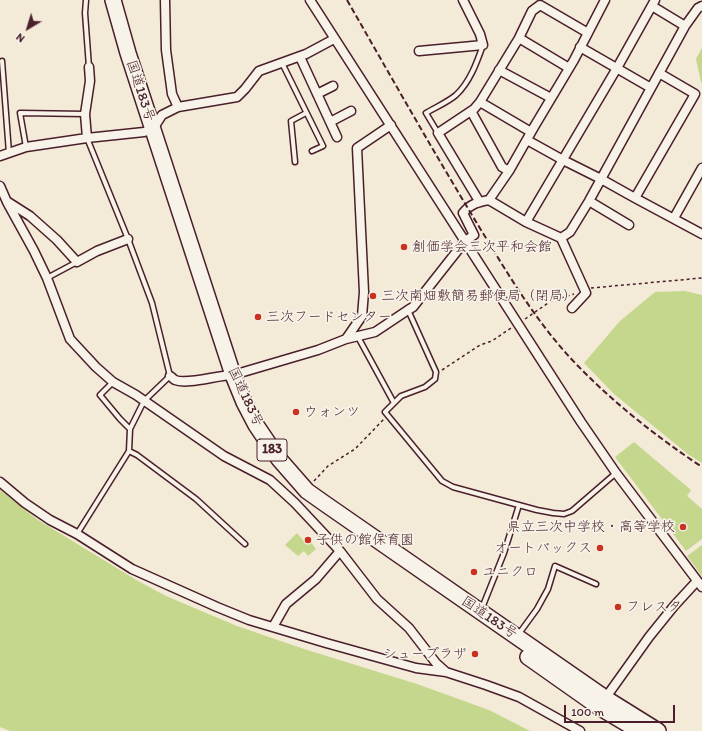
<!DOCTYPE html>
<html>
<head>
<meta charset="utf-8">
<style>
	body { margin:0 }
	#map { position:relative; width:702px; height:731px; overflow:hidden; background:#f3ead8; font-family:Itim,sans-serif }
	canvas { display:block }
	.north { position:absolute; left:8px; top:8px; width:40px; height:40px; -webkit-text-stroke:3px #f7f3e8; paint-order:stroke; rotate:218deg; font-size:11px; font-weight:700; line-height:16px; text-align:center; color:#4a1f2b }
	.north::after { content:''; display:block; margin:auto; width:14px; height:18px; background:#4a1f2b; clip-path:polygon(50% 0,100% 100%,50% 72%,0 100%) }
	.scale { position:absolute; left:564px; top:705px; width:111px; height:18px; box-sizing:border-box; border:2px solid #4a1f2b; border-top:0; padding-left:5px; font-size:12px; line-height:14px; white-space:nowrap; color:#4a1f2b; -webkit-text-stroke:3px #f7f3e8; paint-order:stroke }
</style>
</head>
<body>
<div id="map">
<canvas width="702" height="731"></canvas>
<div class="north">N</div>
<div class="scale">100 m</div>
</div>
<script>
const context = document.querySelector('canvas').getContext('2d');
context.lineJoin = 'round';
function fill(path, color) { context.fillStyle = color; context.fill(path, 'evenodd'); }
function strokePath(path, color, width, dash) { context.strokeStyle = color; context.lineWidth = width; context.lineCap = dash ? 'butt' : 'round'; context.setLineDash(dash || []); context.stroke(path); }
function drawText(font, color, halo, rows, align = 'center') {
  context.font = font + ' Itim,"Klee One",sans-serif'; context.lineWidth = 3.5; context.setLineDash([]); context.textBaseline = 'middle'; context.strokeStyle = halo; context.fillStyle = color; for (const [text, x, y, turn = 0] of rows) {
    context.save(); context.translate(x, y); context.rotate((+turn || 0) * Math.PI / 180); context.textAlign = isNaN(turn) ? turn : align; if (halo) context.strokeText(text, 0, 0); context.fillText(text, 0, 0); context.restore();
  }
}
fill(new Path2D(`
	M702,48V83L701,82L696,59Z
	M685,291L702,295V463L689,455L614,394L584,363L620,321L655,292Z
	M634,442L691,490L687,496L702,509V539L686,551L615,457Z
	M0,490L38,520L138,581L166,596L237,626L304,649L417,684L489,710L530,731H10L0,727Z
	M297,533L303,540L307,537L316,549L308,556L304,551L298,556L285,545Z
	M702,545V576L687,556Z`), '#c4d78c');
const lane = new Path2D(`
	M86,0L85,13L89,67
	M2,61L9,153
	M282,63L323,146L312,151
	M438,133L426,113C436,107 448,102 456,95C470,82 477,62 483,45
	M26,147L20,113L85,114
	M295,162L291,121L306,113
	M47,278L77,262
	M408,310L436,372L435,379L425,387L401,396L385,412L442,481L453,487L537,510L553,513L564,514L572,511L616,473
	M358,337L394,403
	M113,382L100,395L120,419L130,429
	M129,451L137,455L196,499L245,544
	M77,534L129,451L130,429L144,401L170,376L152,303L128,239L87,138
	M482,608L504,553L519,505
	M518,635L537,609L548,589L555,566L596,584`);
const street = new Path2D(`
	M165,0L166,50L172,94L178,107
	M310,0L581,422L616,473L702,587
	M652,6L685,26
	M519,38L569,68
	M580,47L651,88
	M419,51L483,45L480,34L463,0
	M300,57L337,137
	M499,70L551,98
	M317,94L333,86
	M480,102L531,132
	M471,111L502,167L509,171
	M330,122L351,111
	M87,138L85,114L90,81L89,67
	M527,140L563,160L601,179L635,198L702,234
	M0,156L26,147L87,138L144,132L153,129L162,115L178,107L237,97L245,89L259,71L306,54L334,39
	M0,186L7,202L34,251L47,278L70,339L96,367L113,382L136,395L224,456L270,480L295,503L340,551L377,599L409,628L436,663L446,672
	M635,198L695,94L659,73
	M489,200L526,222L561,238L570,232L589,201L685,26L698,8L702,6
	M479,201L438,133L474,109L480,102L519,38L532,11L540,5L588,33
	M589,201L629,225
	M8,202L30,216L57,240L77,262L97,251L128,239
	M674,218L702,168
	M526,222L617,68L655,0
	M561,238L586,293L572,308
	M346,339L362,316L364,292L357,148L391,125
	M170,376C172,377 173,379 175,380C187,385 218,375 233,375L318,350L346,339L375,332L408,310L413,307L465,241L474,235L463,213C470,204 478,202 489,200L509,171L534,127L574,60L605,0
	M0,482L25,503L50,520L77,534L132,569L217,607L249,620L326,643L416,668L446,672L486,685L519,697L580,731
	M273,627L286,604L316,579L340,551
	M604,700L649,637L674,606L697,581`);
const highway = new Path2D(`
	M113,0L128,53L233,375L244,402L256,425L279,459L307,491L324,503L605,698L658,731
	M528,657L599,707L639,731`);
strokePath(lane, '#4a1f2b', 7);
strokePath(street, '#4a1f2b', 11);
strokePath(highway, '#4a1f2b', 18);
strokePath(new Path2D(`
	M591,288L702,278
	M525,319L551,301L574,294
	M442,370L480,345L492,341L511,328
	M314,481L328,466L355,449L384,419`), '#4a1f2b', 1.5, [3, 3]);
strokePath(lane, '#f7f3e8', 4);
strokePath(street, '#f7f3e8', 8);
strokePath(highway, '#f7f3e8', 15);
strokePath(new Path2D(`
	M347,0C390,75 433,151 478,225C508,274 537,324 578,366C615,404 657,437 702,467`), '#4a1f2b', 2, [6, 3]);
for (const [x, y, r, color] of [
	[404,247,4,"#c8321e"],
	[373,296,4,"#c8321e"],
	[258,317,4,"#c8321e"],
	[296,412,4,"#c8321e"],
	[683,527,4,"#c8321e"],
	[308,540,4,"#c8321e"],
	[600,548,4,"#c8321e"],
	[474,572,4,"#c8321e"],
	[618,607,4,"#c8321e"],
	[475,654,4,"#c8321e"]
]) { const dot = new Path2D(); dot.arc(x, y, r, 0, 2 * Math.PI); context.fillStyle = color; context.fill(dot); strokePath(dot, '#f7f3e8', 1.5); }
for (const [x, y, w] of [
	[272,450,30]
]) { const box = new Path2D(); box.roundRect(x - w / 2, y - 11, w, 22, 3); context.fillStyle = '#f7f3e8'; context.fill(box); strokePath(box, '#4a1f2b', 1); }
drawText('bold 13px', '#4a1f2b', null, [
	["183",272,450]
]);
drawText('14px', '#4a1f2b', '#f7f3e8', [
	["国道183号",140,91,72],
	["国道183号",245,397,65],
	["国道183号",489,618,34]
]);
drawText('14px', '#4a1f2b', '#f7f3e8', [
	["創価学会三次平和会館",412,247],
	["三次南畑敷簡易郵便局（閉局）",381,296],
	["三次フードセンター",266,317],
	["ウォンツ",304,412],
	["県立三次中学校・高等学校",675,527,"right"],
	["子供の館保育園",316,540],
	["オートバックス",592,548,"right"],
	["ユニクロ",482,572],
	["フレスタ",626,607],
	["シュープラザ",467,654,"right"]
], 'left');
</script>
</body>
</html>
